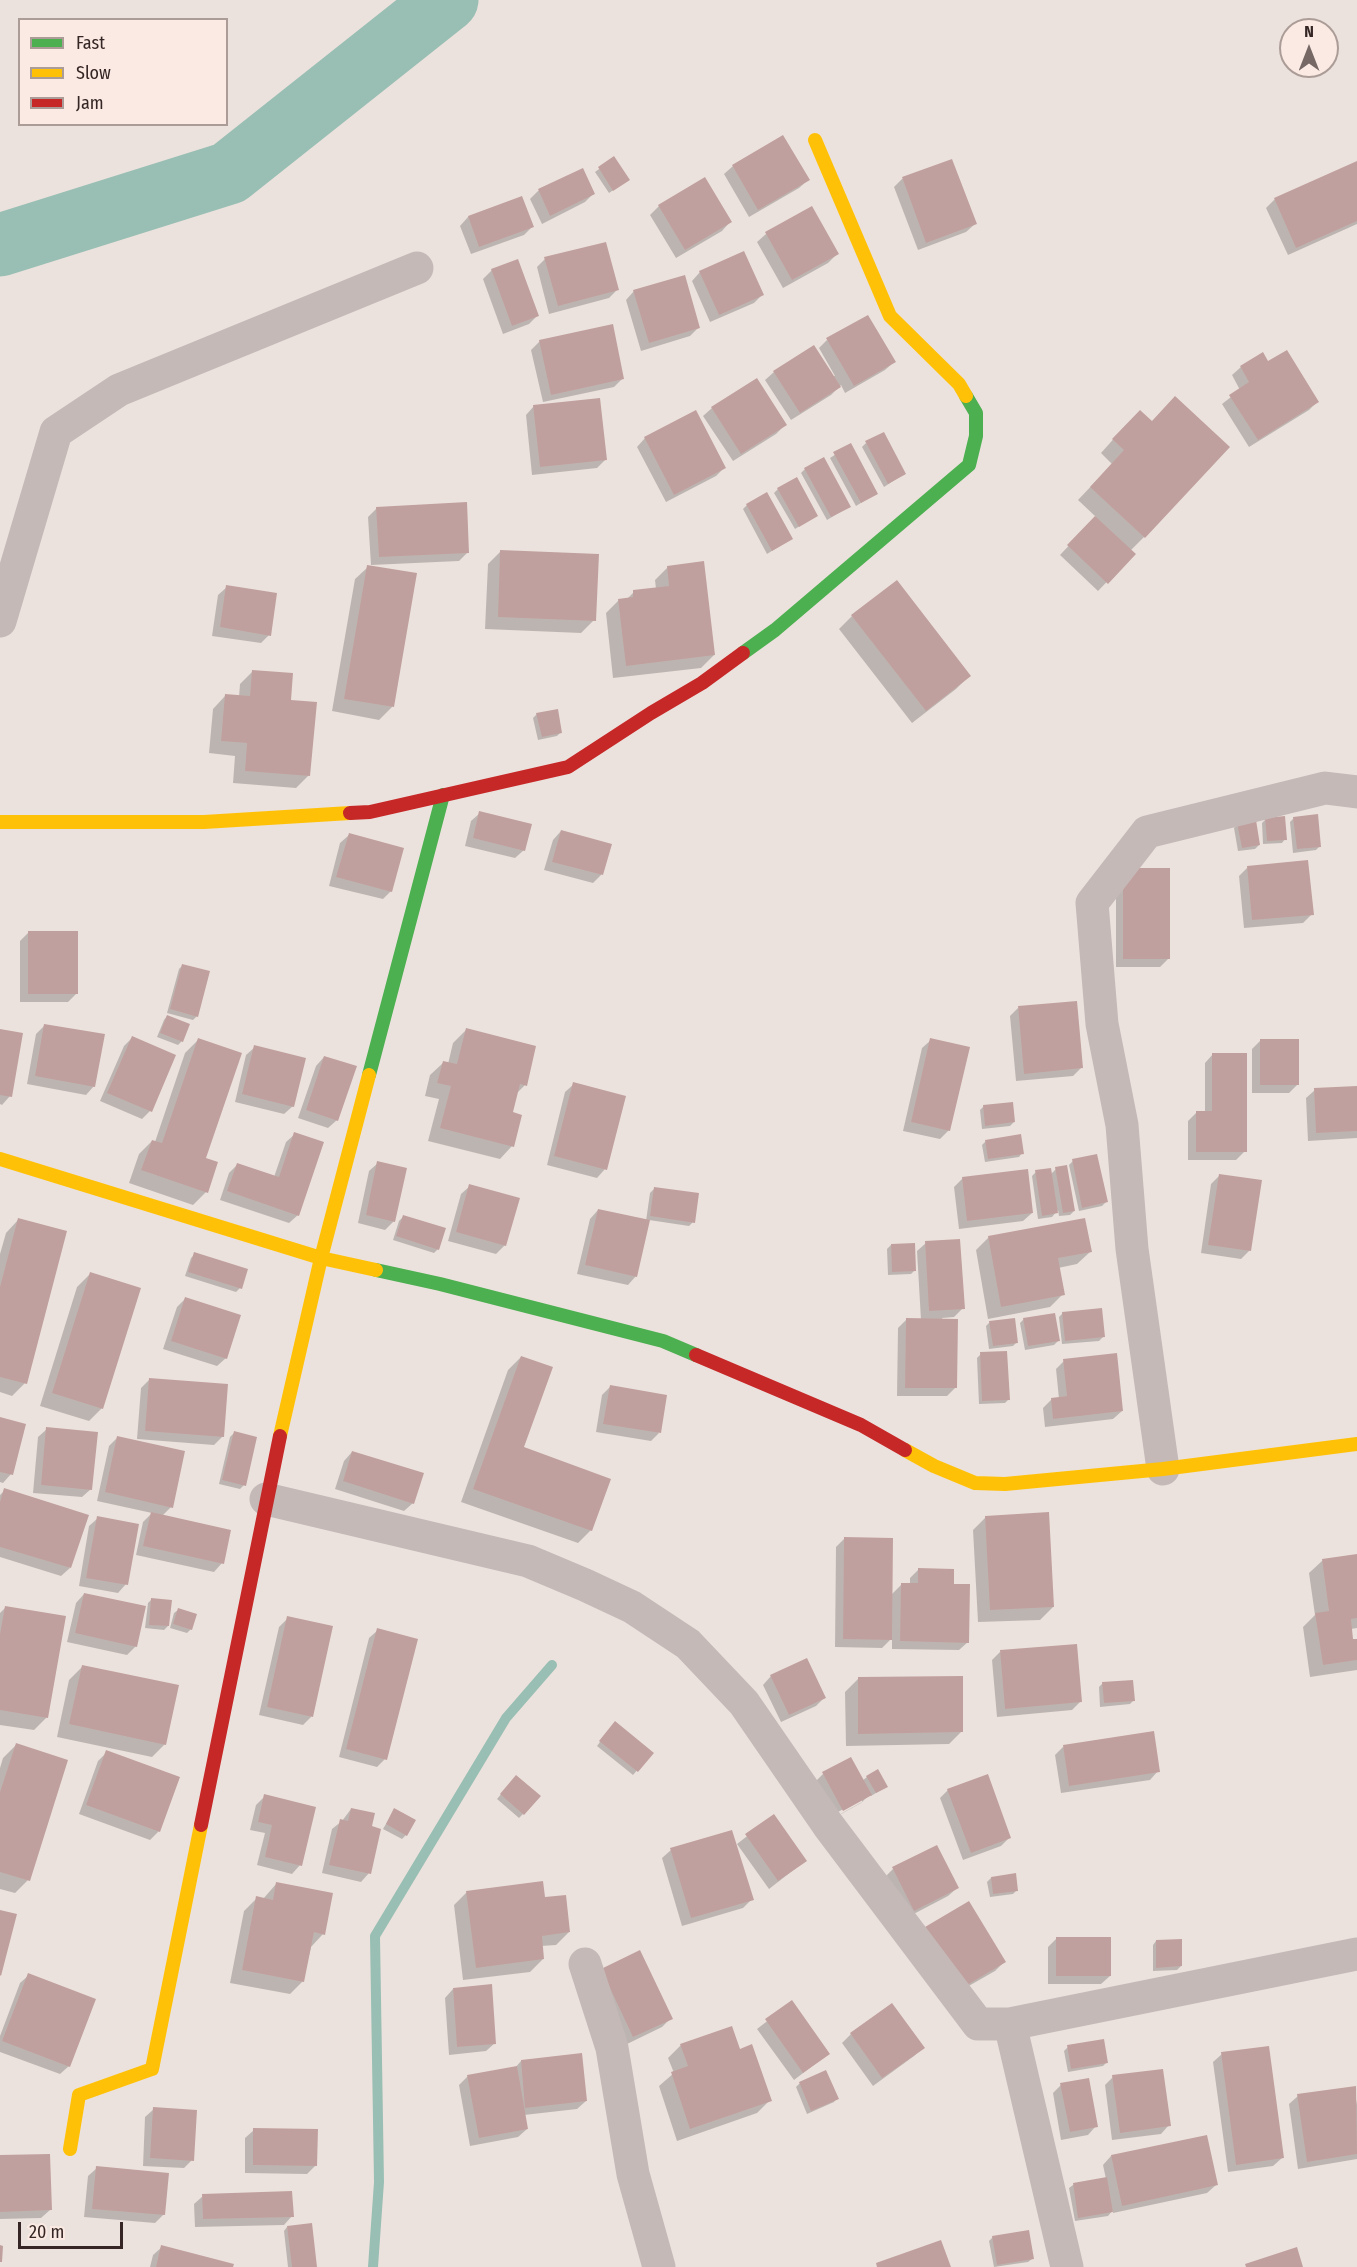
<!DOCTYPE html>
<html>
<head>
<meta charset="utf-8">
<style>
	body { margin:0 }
	#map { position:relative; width:1357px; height:2267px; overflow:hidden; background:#ece2dd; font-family:"Fira Sans Condensed",sans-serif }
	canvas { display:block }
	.legend { position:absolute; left:18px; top:18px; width:210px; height:108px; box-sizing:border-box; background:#faeae3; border:2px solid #ab9c97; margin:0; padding:8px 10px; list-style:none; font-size:18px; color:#352625 }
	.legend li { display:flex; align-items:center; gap:12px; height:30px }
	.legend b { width:30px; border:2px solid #ab9c97 }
	.north { position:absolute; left:1279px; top:18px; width:60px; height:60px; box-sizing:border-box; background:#faeae3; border:2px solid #ab9c97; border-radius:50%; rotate:0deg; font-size:16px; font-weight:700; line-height:24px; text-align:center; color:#352625 }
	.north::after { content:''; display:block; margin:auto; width:21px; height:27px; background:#756865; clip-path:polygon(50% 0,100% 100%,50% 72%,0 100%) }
	.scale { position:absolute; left:18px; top:2222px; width:105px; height:27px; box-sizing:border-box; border:3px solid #352625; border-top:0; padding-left:8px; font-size:18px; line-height:21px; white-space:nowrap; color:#352625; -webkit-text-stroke:4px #faeae3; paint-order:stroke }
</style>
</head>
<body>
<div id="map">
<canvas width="1357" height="2267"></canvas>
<ul class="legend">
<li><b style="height:8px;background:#4caf50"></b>Fast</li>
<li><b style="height:8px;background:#ffc107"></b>Slow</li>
<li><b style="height:8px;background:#c62828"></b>Jam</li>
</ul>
<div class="north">N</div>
<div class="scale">20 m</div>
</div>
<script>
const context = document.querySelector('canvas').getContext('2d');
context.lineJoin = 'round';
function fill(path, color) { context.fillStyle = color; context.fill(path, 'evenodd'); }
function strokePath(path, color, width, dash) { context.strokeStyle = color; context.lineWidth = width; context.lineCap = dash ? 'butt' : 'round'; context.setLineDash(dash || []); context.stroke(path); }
fill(new Path2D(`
	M614,158L628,180L609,193L595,172Z
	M951,161L975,224L966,232L918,250L894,187L902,179Z
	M1357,162V224L1288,255L1266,208L1275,199Z
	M733,166L808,180L799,188L749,217L724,174Z
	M582,170L593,194L585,202L542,224L530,199L538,191Z
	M705,179L730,222L722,231L676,258L650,215L659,206Z
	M522,198L532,227L524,235L471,254L460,226L468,217Z
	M811,208L837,254L828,263L783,288L757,242L766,234Z
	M545,259L617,290L609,298L549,314L537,267Z
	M492,270L537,316L529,324L503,334L483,279Z
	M700,272L762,295L754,303L710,322L692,281Z
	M634,291L699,327L690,336L641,351L626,300Z
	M827,340L894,362L885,370L845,393L841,385L831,395L791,420L765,380L774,372L835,376L819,348Z
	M540,341L623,378L614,387L543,402L531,350Z
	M1241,367L1317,402L1309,410L1249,447L1222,404L1240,390L1232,375Z
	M534,406L606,459L597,468L532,475L526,415Z
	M712,408L785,425L776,434L733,461L703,416Z
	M1127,424L1144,537L1130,551L1133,555L1098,591L1060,555L1096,517L1078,500L1112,464L1101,453Z
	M645,438L725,467L716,476L666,502L637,447Z
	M866,443L904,474L884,487L862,447Z
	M850,445L877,493L856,506L830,458Z
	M805,469L849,507L827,520L801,473Z
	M778,489L816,516L795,529L774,493Z
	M747,505L791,539L767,554L743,509Z
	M377,508L468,552L459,561L371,565L368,517Z
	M501,551L594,620L581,633L485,629L488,564Z
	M368,567L392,707L379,720L332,711L355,579Z
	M668,567L714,655L701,668L613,678L606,613L619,600H626L634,592L656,589L655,580Z
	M227,587L269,635L261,643L212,636L218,595Z
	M852,616L969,676L956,689L912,723L839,629Z
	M253,671L289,701L309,775L296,788L233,783L235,756L209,753L213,709L225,696L239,697L240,684Z
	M537,714L561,732L557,736L538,740L533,718Z
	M480,813L524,850L515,858L465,846L471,821Z
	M1294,818L1320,846L1316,850L1293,853L1290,822Z
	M1266,819L1285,839L1282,843L1263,844L1262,823Z
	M1238,824L1259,845L1255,849L1238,851L1234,828Z
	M561,831L610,845L601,875L593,883L544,870L553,840Z
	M349,835L391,891L383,899L329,886L340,843Z
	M1248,867L1312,914L1303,923L1244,928L1239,876Z
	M1116,879L1169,958L1160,967H1116Z
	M28,933L77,993L68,1002H20V941Z
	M183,965L197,1016L193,1020L167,1013L179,969Z
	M1018,1008L1081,1068L1073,1076L1016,1081L1010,1016Z
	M167,1016L182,1041L178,1045L157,1037L164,1020Z
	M45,1025L94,1086L86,1095L27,1084L36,1034Z
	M0,1030L10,1096L2,1105L0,1104Z
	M466,1030L525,1085L516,1094L511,1113L512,1146L500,1159L428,1141L439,1099L425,1096L430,1075L443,1063L448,1064L453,1043Z
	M132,1038L150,1111L142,1119L100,1101L124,1046Z
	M198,1040L206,1192L193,1205L129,1183L139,1154L152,1141L155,1142L185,1053Z
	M931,1040L949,1130L940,1139L903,1131L922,1048Z
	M1260,1041L1298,1084L1289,1093H1252V1049Z
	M255,1047L293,1106L284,1114L235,1102L246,1055Z
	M1213,1054L1245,1151L1236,1160H1188V1121L1197,1112H1205V1063Z
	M324,1057L337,1120L328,1128L298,1118L316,1066Z
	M574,1084L605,1169L597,1178L547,1165L565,1092Z
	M1357,1088V1138L1308,1141L1306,1098L1315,1090Z
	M984,1106L1014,1122L1010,1126L982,1129L980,1110Z
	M295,1134L298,1215L289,1223L220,1200L229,1173L237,1165L274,1177L286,1142Z
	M986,1141L1022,1153L1019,1157L985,1162L982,1145Z
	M1073,1161L1106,1202L1102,1206L1079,1211L1069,1165Z
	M378,1163L394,1221L385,1230L358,1223L369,1171Z
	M1056,1169L1074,1211L1070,1215L1059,1216L1058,1210L1052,1217L1038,1219L1032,1176L1036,1172L1050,1175Z
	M1220,1175L1260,1181L1249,1251L1241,1259L1201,1253L1211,1184Z
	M963,1178L1032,1213L1023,1221L959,1229L954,1187Z
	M470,1186L505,1245L496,1254L448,1241L461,1194Z
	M654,1189L693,1222L689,1226L649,1220L636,1276L628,1285L577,1274L590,1219L598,1210L646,1221L650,1193Z
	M403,1217L438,1249L434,1253L393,1240L399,1221Z
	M18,1220L25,1383L12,1396L0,1392V1254L6,1233Z
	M989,1237L1090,1252L1077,1264L1058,1268L1063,1294L1050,1307L988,1319L976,1250Z
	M926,1243L963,1308L954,1317L942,1318L956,1387L947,1396H897L898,1328L906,1320H921L917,1251Z
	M891,1245L914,1271L911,1274L888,1275L887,1249Z
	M195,1254L240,1288L236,1292L185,1276L191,1258Z
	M90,1274L102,1408L89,1421L40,1406L77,1287Z
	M185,1299L226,1358L217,1366L163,1349L177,1307Z
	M1063,1313L1103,1337L1099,1341L1062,1344L1059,1317Z
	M1024,1319L1058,1341L1054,1345L1025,1350L1020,1323Z
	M990,1322L1017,1342L1013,1346L989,1349L986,1326Z
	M981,1354L1009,1399L1005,1403L979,1404L977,1358Z
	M521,1357L522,1448L591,1530L578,1543L461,1502L508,1370Z
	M1064,1361L1122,1411L1113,1419L1045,1427L1043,1408L1051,1400L1059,1399L1056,1369Z
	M150,1379L223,1436L214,1445L137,1439L141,1388Z
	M610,1387L659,1433L651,1441L596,1432L602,1395Z
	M0,1419L11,1474L3,1483L0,1482Z
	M47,1429L91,1489L82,1497L33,1493L38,1437Z
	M234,1433L244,1485L240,1489L219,1484L230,1437Z
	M117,1438L171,1507L162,1516L222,1563L214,1572L136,1555L143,1522L152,1513L97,1501L109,1446Z
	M352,1452L413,1503L404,1511L335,1489L344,1461Z
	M5,1490L70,1568L61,1576L0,1557V1495Z
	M986,1517L1053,1607L1040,1620L978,1622L973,1530Z
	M98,1518L126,1584L118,1593L79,1586L89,1526Z
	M844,1539L891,1595L902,1584H910V1578L919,1569L953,1586L968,1642L959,1650L892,1649V1638L882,1648L835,1647L836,1547Z
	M1357,1555V1628L1351,1629L1352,1641L1357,1640V1670L1310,1677L1303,1627L1315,1615L1309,1573L1322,1561Z
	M84,1594L136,1646L127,1655L67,1642L76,1603Z
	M151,1600L168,1626L164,1630L145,1628L148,1603Z
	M5,1608L47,1717L34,1730L0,1725V1613Z
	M178,1610L191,1629L187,1633L170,1628L174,1613Z
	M288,1618L311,1717L303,1725L259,1715L279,1627Z
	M378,1630L385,1759L377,1767L339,1757L369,1638Z
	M1000,1652L1080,1702L1072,1710L997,1717L992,1660Z
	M82,1667L165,1744L152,1757L57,1737L69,1680Z
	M771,1676L824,1698L816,1706L781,1722L763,1685Z
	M858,1679L962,1731L949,1744L846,1746L845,1692Z
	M1103,1683L1133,1701L1130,1704L1100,1707L1099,1687Z
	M611,1727L652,1753L633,1775L597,1746Z
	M16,1745L28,1880L15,1893L0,1889V1768L3,1758Z
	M1063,1747L1158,1771L1150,1780L1061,1793L1055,1755Z
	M107,1752L159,1831L150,1840L79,1814L98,1761Z
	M823,1774L862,1781L867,1777L886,1787L871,1796L870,1794L861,1803L834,1818L815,1782ZM862,1799V1802L837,1816L836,1813Z
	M512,1781L523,1814L519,1818L497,1799Z
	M948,1790L1010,1837L1001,1846L963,1860L940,1798Z
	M265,1796L300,1865L292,1874L257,1865L265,1833L250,1830L256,1805Z
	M351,1809L370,1827L369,1873L361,1882L322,1873L332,1829L342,1821Z
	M394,1810L406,1835L402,1839L383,1829Z
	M773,1816L805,1861L769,1889L737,1844Z
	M671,1850L752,1899L743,1908L682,1926L662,1858Z
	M893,1869L957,1888L948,1896L906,1918L885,1877Z
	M991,1878L1017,1890L1013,1894L990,1897L987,1882Z
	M277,1883L323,1934L311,1947L303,1981L290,1994L230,1983L244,1911L257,1898L263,1899Z
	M467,1892L544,1899L569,1932L556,1945L541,1946L543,1959L530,1972L463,1980L454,1905Z
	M918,1937L1004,1962L995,1971L953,1995Z
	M1057,1938L1110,1976L1101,1984H1048V1947Z
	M1156,1941L1181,1966L1177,1970L1153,1971V1945Z
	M29,1975L69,2066L60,2074L0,2052V2036L20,1983Z
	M593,1978L671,2018L662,2027L625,2045Z
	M453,1989L495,2043L486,2051L449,2055L445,1998Z
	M792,2002L828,2054L794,2080L757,2029Z
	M892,2005L923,2048L914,2056L873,2086L842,2043L851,2034Z
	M681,2045L739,2051L770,2100L757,2113L677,2141L659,2086L674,2073L668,2058Z
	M1068,2047L1107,2062L1103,2066L1068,2072L1064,2051Z
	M1222,2054L1282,2158L1273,2166L1228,2172L1213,2062Z
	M521,2061L586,2101L577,2109L524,2115L527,2129L518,2137L470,2146L459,2085L468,2076L515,2068Z
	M1113,2077L1169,2125L1161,2134L1112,2140L1105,2085Z
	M800,2083L837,2098L834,2102L807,2114L796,2087Z
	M1061,2085L1096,2126L1088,2135L1061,2140L1053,2093Z
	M1354,2088L1357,2105V2159L1298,2169L1289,2104L1298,2096Z
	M154,2109L192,2160L184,2168L143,2166L145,2117Z
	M254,2130L316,2165L307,2174L245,2173V2138Z
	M0,2156L50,2210L41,2218L0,2219Z
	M1111,2156L1216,2185L1207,2193L1113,2213V2210L1108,2216L1075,2221L1069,2188L1073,2185L1106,2179L1103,2165Z
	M97,2168L164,2214L155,2223L84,2217L88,2176Z
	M203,2196L292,2216L284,2225L195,2227L194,2204Z
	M287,2227L316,2267H288L284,2231Z
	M993,2237L1032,2259L1028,2262L994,2267L989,2241Z
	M162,2247L232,2267H150L153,2255Z`), '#0003');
strokePath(new Path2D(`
	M373,2267L379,2182L375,1936L506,1718L552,1665`), '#99bfb4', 10);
strokePath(new Path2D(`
	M0,245L229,173L447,0`), '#99bfb4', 63);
fill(new Path2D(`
	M783,135L810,180L758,210L732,165Z
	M614,156L630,180L613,191L598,167Z
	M952,159L977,224L926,243L902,177Z
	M1357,161V221L1296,248L1274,198Z
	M583,168L595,194L550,216L538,189Z
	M705,177L732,222L685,250L658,205Z
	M522,196L534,227L479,247L468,216Z
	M812,206L839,254L792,280L765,232Z
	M606,242L619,290L558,306L544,257Z
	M744,251L764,295L719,315L699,271Z
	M518,259L539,316L512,326L491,269Z
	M685,275L700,328L649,343L633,290Z
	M868,315L896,362L854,386L826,338Z
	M613,324L624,379L551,395L539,340Z
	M814,345L841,387L800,413L773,371Z
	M1287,350L1319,402L1258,440L1229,395L1249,382L1240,366L1263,352L1268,361Z
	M757,378L787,425L741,454L711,407Z
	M1175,396L1230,447L1145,538L1090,487L1124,450L1112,439L1140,410L1152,421Z
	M600,398L607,460L540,467L533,405Z
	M696,410L726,468L674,495L644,437Z
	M884,432L906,474L888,484L865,441Z
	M851,443L878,494L861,503L833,452Z
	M824,457L851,507L831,517L804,468Z
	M797,477L818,516L799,527L777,488Z
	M767,492L793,539L772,551L746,504Z
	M467,502L469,553L379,557L376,507Z
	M1095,516L1136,554L1108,584L1067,545Z
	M500,550L599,554L596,621L498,617Z
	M704,561L715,655L626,666L618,599L633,597V590L669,586L667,566Z
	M367,565L417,573L394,707L344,699Z
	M897,580L971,676L926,711L851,615Z
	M226,585L277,593L271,636L220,627Z
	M252,670L293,673L291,700L317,702L310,776L245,771L247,743L221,741L225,694L250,696Z
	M558,709L562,733L542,737L536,713Z
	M479,811L532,824L525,851L473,838Z
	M1318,814L1321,847L1297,849L1293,817Z
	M1285,816L1287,840L1267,841L1265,818Z
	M1256,820L1260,845L1242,848L1237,823Z
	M561,830L612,844L603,875L552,862Z
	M349,833L404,848L392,892L336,877Z
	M1308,860L1314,915L1252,920L1247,866Z
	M1123,868H1170V959H1123Z
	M28,931H78V994H28Z
	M182,964L210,971L198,1017L170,1009Z
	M1077,1001L1083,1068L1024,1074L1018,1006Z
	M167,1015L190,1024L183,1042L160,1033Z
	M44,1024L105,1034L95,1087L35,1076Z
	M466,1028L536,1046L527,1086L520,1084L513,1112L522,1115L514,1147L440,1128L451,1086L437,1083L443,1061L457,1064Z
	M0,1029L23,1033L12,1097L0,1095Z
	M132,1036L176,1055L152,1112L107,1093Z
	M198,1038L242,1053L206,1158L218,1162L208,1193L141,1170L152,1140L162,1143Z
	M930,1038L970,1047L950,1131L911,1122Z
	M1260,1039H1299V1085H1260Z
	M254,1045L306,1058L294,1107L242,1094Z
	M1212,1053H1247V1152H1196V1111H1212Z
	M324,1056L357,1066L338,1121L306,1110Z
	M573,1082L626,1096L607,1170L554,1156Z
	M1357,1086V1131L1316,1133L1314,1088Z
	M1013,1102L1015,1122L985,1126L983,1105Z
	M294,1132L324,1142L299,1216L227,1191L237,1163L279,1177Z
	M1021,1134L1024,1154L988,1159L985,1140Z
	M1097,1154L1108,1202L1082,1208L1072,1159Z
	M377,1161L407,1168L395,1222L366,1215Z
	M1067,1165L1075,1211L1063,1213L1055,1167Z
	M1051,1168L1058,1213L1042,1216L1035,1170Z
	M1028,1169L1033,1213L967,1221L962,1177Z
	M1219,1174L1262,1180L1251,1251L1208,1245Z
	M469,1184L520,1198L506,1246L456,1232Z
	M654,1187L699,1193L695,1223L650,1216Z
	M598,1209L650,1220L637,1277L585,1265Z
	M403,1215L446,1228L439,1250L396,1236Z
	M18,1218L67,1231L27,1384L0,1377V1287Z
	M1085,1218L1092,1252L1058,1258L1065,1295L1001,1307L988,1236Z
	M960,1239L965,1309L929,1311L925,1241Z
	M915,1243L916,1271L892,1272L891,1244Z
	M194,1252L248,1269L242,1289L188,1272Z
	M90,1272L141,1288L103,1409L52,1393Z
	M185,1297L241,1315L227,1359L171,1341Z
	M1102,1308L1105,1337L1065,1341L1062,1312Z
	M1055,1313L1060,1341L1028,1346L1023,1318Z
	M906,1318L958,1319L957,1388H905Z
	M1015,1318L1018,1343L993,1346L989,1321Z
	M1007,1351L1010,1400L982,1401L980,1352Z
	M1117,1353L1123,1411L1053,1419L1051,1398L1067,1396L1063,1359Z
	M521,1356L553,1367L524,1447L611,1479L592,1531L473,1489Z
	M149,1378L228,1384L224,1437L145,1431Z
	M610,1385L667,1395L661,1433L603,1424Z
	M0,1417L26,1424L13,1475L0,1472Z
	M46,1427L98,1432L92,1490L41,1485Z
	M234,1431L257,1437L246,1486L222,1480Z
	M117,1436L185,1451L173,1508L105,1492Z
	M352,1451L424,1473L414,1504L343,1481Z
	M4,1488L89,1515L71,1568L0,1547V1502Z
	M151,1512L231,1530L224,1564L143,1546Z
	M1049,1512L1054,1607L990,1610L985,1516Z
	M97,1516L139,1524L128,1585L86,1578Z
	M844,1537L893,1538L892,1640L843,1639Z
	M1357,1554V1618L1351,1619L1353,1639H1357V1660L1323,1665L1315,1613L1329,1611L1322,1559Z
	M918,1568L954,1569V1584H970L969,1643L900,1641L901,1583H918Z
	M84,1593L146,1606L137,1647L75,1633Z
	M151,1598L172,1600L169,1626L149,1625Z
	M5,1606L66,1616L48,1718L0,1710V1634Z
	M178,1608L197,1614L192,1630L173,1624Z
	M287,1616L333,1626L313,1717L267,1707Z
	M377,1628L418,1639L387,1760L346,1749Z
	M1077,1644L1082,1702L1005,1709L1000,1650Z
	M807,1658L826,1698L789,1715L770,1675Z
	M82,1665L179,1685L166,1745L69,1724Z
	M963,1676V1732L858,1734V1677Z
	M1133,1680L1135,1701L1104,1703L1102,1682Z
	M615,1721L654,1753L638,1772L599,1741Z
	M1154,1731L1160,1772L1069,1786L1063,1745Z
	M16,1743L68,1760L30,1881L0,1872V1792Z
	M106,1750L180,1777L160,1832L86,1805Z
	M851,1757L872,1795L843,1811L822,1772Z
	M878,1769L888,1787L876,1793L866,1776Z
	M988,1774L1011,1838L971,1853L947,1789Z
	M516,1775L541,1796L524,1815L500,1794Z
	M264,1794L316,1807L302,1866L265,1857L272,1825L258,1822Z
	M351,1808L375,1813L372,1826L381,1829L371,1874L329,1865L340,1819L348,1821Z
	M394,1808L416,1820L407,1836L386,1824Z
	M774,1814L807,1861L778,1881L745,1834Z
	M732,1830L754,1900L691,1918L670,1848Z
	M937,1845L959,1888L914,1911L892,1867Z
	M1016,1873L1018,1891L993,1894L991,1877Z
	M543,1881L545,1897L566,1895L570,1932L542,1936L544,1959L476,1968L466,1891Z
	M276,1882L333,1893L325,1935L314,1932L304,1982L242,1970L256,1896L273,1900Z
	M969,1901L1006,1962L962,1988L925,1927Z
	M0,1910L17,1914L1,1976L0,1975Z
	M1056,1937H1111V1976H1056Z
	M1182,1939V1966L1156,1968V1940Z
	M640,1950L673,2019L633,2037L601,1969Z
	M28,1973L96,1999L70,2067L2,2041Z
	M492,1984L496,2044L457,2047L453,1988Z
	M792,2000L830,2054L803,2073L765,2019Z
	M892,2003L925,2048L882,2078L850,2033Z
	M732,2026L740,2049L752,2044L772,2101L690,2129L671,2072L688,2066L680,2044Z
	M1104,2039L1108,2063L1071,2069L1067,2045Z
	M1269,2046L1284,2158L1236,2165L1221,2052Z
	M582,2053L587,2101L525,2108L521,2060Z
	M517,2066L528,2129L479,2138L467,2075Z
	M1163,2069L1171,2126L1120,2133L1112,2075Z
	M826,2070L839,2099L811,2111L799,2082Z
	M1089,2078L1098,2127L1070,2132L1060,2083Z
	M1356,2086L1357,2154L1307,2162L1297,2094Z
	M153,2107L197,2110L194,2161L150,2158Z
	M253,2128L318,2129L317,2166L253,2165Z
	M1207,2135L1218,2185L1122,2206L1111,2155Z
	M50,2154L52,2210L0,2212V2155Z
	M96,2166L169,2173L165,2215L92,2209Z
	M1107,2177L1113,2212L1078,2218L1073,2183Z
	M292,2191L294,2217L203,2219L202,2194Z
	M312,2223L317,2267H292L287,2226Z
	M1029,2230L1034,2259L997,2265L992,2236Z
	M941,2240L951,2267H877L876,2263Z
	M0,2245L3,2246L2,2262H0Z
	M161,2245L234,2264L233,2267H156Z
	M1297,2247L1303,2267H1246L1245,2264Z`), '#c0a09e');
strokePath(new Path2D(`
	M0,621L56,432L119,390L417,268
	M1163,1469L1132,1249L1122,1125L1102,1024L1092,903L1147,832L1325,788L1357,792
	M266,1499L528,1561L585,1585L632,1607L688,1644L744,1703L828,1825L978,2024H1010L1067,2267
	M585,1964L612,2048L633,2174L659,2267
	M1010,2024L1357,1954`), '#c4b9b7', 33);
strokePath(new Path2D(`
	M743,653L775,630L969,465L976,436V413L966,396
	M369,1075L443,795
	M376,1270L440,1284L663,1341L696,1355`), '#4caf50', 14);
strokePath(new Path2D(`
	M815,140L890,316L959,384L966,396
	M0,822H204L350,813
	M0,1159L321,1258L376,1270
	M280,1436L321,1258L369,1075
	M905,1450L934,1466L975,1483L1005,1484L1163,1469L1357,1444
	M70,2149L79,2095L152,2069L201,1825`), '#ffc107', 14);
strokePath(new Path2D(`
	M350,813L370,812L568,767L651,713L702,683L743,653
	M696,1355L861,1425L905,1450
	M201,1825L280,1436`), '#c62828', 14);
</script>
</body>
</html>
